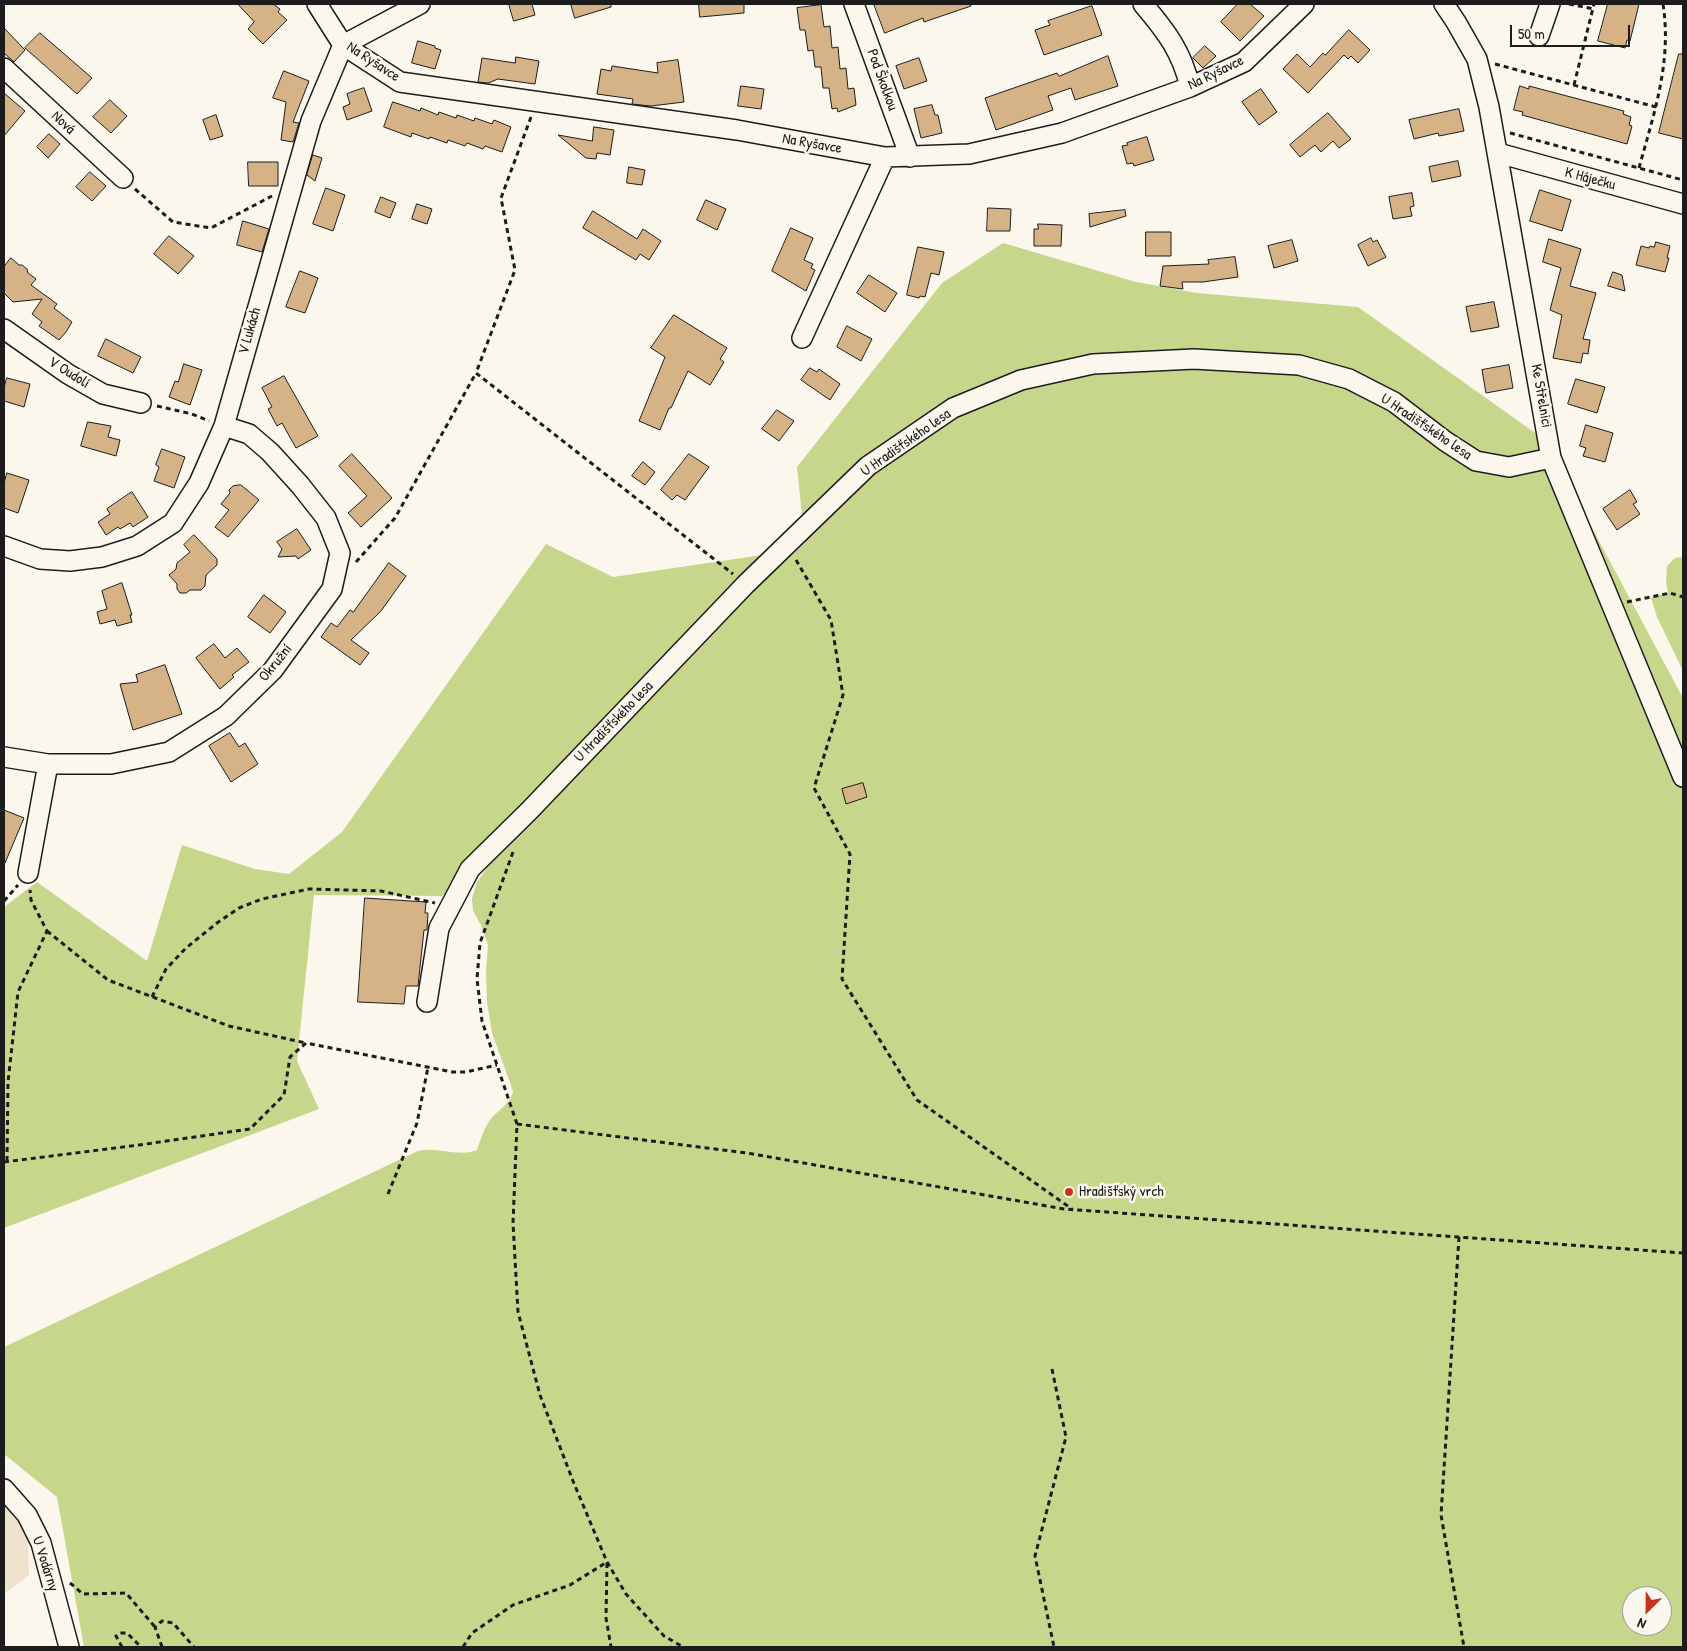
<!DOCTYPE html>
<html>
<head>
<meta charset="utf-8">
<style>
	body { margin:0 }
	#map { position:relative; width:1687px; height:1651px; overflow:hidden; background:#fbf7ec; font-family:"Patrick Hand",sans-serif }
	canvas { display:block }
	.frame { position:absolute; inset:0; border:5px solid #1c1c1c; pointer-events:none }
	.north { position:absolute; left:1622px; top:1586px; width:50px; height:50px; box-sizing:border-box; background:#fbf7ec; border:1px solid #a29f99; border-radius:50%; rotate:203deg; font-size:14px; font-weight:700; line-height:20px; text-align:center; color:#1c1c1c }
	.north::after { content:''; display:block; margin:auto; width:18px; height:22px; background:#c8321e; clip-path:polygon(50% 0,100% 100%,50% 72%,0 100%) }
	.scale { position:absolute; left:1510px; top:25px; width:120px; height:22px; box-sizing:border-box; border:2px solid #1c1c1c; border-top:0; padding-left:6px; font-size:15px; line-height:18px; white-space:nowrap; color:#1c1c1c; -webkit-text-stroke:4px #fbf7ec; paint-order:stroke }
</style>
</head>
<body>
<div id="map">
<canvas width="1687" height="1651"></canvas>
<div class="frame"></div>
<div class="north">N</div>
<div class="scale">50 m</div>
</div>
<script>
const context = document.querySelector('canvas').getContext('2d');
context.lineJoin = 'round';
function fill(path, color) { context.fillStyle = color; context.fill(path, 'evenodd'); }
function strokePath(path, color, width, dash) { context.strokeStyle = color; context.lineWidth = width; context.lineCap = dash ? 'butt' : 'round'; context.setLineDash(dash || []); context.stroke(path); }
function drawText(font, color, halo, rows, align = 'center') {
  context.font = font + ' "Patrick Hand",sans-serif'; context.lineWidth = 5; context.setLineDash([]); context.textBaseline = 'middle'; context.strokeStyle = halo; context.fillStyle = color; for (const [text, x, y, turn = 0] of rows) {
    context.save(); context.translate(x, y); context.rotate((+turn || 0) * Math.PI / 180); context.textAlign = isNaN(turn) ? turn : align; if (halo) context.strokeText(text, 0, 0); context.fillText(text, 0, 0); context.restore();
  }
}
fill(new Path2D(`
	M4,1496L26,1521L28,1538L29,1575L4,1594Z`), '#f0e3ce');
fill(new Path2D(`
	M1003,243L1136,282L1197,293L1358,307L1545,440L1683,698V1647H84L57,1497L4,1454V1347L418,1151C438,1146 457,1158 477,1150C480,1141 483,1131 488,1123C495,1111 510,1106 513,1091L492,1033L487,1002L486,971L488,945L481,925L473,911L472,899L476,884L499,850L716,624L805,543L797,467L942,283ZM1632,1596H1662V1626H1632Z
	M546,544L613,577L762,555L442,896L314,895L297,1061L319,1109L4,1228V907L37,882L147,961L182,845L255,869L289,874L342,832Z
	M1683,557V671L1657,617L1651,597L1668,593L1666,582L1667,566L1675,558Z`), '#c6d78c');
const building = new Path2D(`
	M238,4H273L280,9L278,12L287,20L263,44L248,29L254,22Z
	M509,4H532L535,15L514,21Z
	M571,4H611V7L575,18Z
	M699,4H744V13L700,17Z
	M874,4H970L971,6L924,22L923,18L885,33Z
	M1238,4H1250L1264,16L1240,41L1221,22Z
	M1608,4H1639L1630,41L1627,40L1625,48L1598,41Z
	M821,5L824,27L830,26L832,48L838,47L840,69L846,68L848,89L854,88L856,105L838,112L837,108L832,109L829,88H823L821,67H815L813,50L808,51L805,30H800L797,8Z
	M1092,6L1102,35L1044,55L1035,30L1050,25L1048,21Z
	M4,28L25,50L14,62L4,53Z
	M1349,30L1370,50L1358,63L1351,56L1348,59L1344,55L1308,93L1283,69L1297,54L1310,67L1323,53L1325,55Z
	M40,33L92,78L77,94L25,48Z
	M418,41L435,46V48L441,50L435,69L412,63Z
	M1205,46L1216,56L1203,68L1193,58Z
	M1679,54H1683V139L1659,133Z
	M1108,56L1118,86L1075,100L1071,88L1048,96L1053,110L996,130L985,98L1057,73L1059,76Z
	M516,57L539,61L535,84L498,79L488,83L478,82L482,58L515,63Z
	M919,58L927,81L904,89L896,66Z
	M678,60L684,102L651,106L632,104L633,99L597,94L601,69L611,71L612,66L658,73L657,63Z
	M284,71L309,81L293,122L299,123L293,142L281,140L286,102L273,98Z
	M741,86L764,89L761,109L738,106Z
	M1520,86L1529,89V86L1624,111L1623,114L1631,117L1629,125L1632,126L1627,144L1522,115L1523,112L1514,110Z
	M364,88L372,111L347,120L343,107L350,104L347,94Z
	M1261,89L1277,112L1259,125L1242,102Z
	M4,93L25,111L4,136Z
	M110,100L127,116L111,133L93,117Z
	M393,102L420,111L421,108L438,115L439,112L456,118L457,115L474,121L475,118L492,124L494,120L511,127L502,152L485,146L483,149L467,143L465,146L448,140L447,143L430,137L429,139L412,133L411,137L384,127Z
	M932,105L935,115H938L942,133L921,138L914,109Z
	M1459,109L1464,131L1439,136L1438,133L1414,139L1409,120Z
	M1328,113L1351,139L1339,148L1333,141L1321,152L1315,145L1300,157L1290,145Z
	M216,115L223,136L210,140L203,120Z
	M594,127L614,130L610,155L597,153L596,159L586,158L558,135L592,141Z
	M49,134L60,144L48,158L37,147Z
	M1147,137L1154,160L1134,166L1133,163L1127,164L1122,146L1128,145L1127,143Z
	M313,155L322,158L315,181L307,175Z
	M1458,161L1461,176L1432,182L1429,167Z
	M248,162H278V186H249Z
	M629,167L645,170L642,185L627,183Z
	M90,172L106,186L92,201L76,187Z
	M326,188L345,195L333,231L313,224Z
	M1540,190L1571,200L1562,231L1530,221Z
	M1412,193L1414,206L1410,207L1412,216L1393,219L1389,197Z
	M381,197L396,203L390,218L375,212Z
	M706,200L726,209L717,230L697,220Z
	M417,204L432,209L427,224L412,219Z
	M988,208L1011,209L1010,231H987Z
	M1125,210L1126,216L1090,227L1089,214Z
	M593,211L637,239L643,229L661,241L649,260L640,254L636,260L583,228Z
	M243,221L269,229L262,252L237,245Z
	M1038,224L1062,225L1061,246H1034V229H1038Z
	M791,228L813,238L804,260L813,264L811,268L815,270L806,291L772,271Z
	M1146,232H1171V256H1146Z
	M169,236L194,256L178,274L154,254Z
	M1371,238L1373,242L1377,240L1386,257L1368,266L1358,245Z
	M1549,239L1581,249L1570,286L1596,293L1583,339L1590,340L1588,354L1583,353L1581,363L1553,358L1562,315L1550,310L1561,268L1543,262Z
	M1292,240L1298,261L1274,268L1268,246Z
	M1656,242L1670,246L1667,258H1669L1665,272L1636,265L1641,246L1649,248L1650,246L1654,247Z
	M918,247L944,252L939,275L931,273L925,297L920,296L919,298L907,295Z
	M1235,257L1238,277L1203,282H1182L1183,289L1160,286L1163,266L1209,264L1208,260Z
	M11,258L19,265H22L27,269L28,273L36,279L31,285L57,304L54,308L72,322L66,332L59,340L39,326L42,322L32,314L42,299L13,302L4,293V267Z
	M300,271L318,278L305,313L286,307Z
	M1613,272L1622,275L1625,291L1608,286Z
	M869,275L897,293L885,312L857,293Z
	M1494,302L1499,327L1471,332L1466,307Z
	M674,315L727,348L720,359L724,362L710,385L688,371L671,408H669L660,430L639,421L665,357L651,348Z
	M847,326L872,339L861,361L837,347Z
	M106,339L141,357L133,373L98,356Z
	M184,364L202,370L190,405L169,397L175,381L178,382Z
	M1509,365L1513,388L1486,393L1482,370Z
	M810,368L817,372L819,369L840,384L830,400L801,380Z
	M284,376L318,436L296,448L282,423L277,426L268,409L272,407L262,388Z
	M7,378L30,384L24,407L4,401V388Z
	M1576,379L1605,387L1597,413L1568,404Z
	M777,410L794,421L779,441L762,429Z
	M88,422L111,426L108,437L120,440L116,456L81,446Z
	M1586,425L1613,433L1605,462L1583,456L1586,448L1580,446Z
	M162,449L185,457L174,488L154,481L159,467L156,465Z
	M352,454L392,498L361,527L348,513L367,496L339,466Z
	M689,454L709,467L685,500L677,495L672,500L661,490Z
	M643,462L655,472L645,485L632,476Z
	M7,473L29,480L18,513L4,508V484Z
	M241,485L259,500L228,537L215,527L229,510L221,504L230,493L229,490L233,486Z
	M1630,490L1637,502L1633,504L1640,514L1617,530L1603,509Z
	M132,492L148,517L133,527L130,523L120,529L118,527L106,535L98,522L110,514L107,509Z
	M297,529L311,550L298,559L296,556L278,557L282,549L277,542Z
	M194,535L217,559V565L206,575L205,586L201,590H190L186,593H180L177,589V584L169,575L176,569L177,563L190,552L184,545Z
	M389,563L406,576L381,611L351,640L369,653L360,665L321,637L331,623L337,627L350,610L353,612Z
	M122,583L132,615H130L132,622L117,626L115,620L100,624L97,612L107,609L102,591Z
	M264,595L286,612L270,633L248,617Z
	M214,644L225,658L237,648L249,662L232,675L234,677L220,689L196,658Z
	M165,665L182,714L133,730L120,684L138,682L136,675Z
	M230,733L239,747L245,743L258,764L231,782L209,746Z
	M863,783L867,797L846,804L842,789Z
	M4,810L24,818L5,863H4Z
	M365,898L426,902L425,913H428L427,930H424L418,986H406L404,1004L358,1002Z`);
fill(building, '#d5b387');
strokePath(building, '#1c1c1c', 1);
const minor = new Path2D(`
	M317,4L343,45L400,82L737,130L885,157L969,154L1062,133L1190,87L1244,62L1304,4
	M854,4L910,157
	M1143,4C1166,31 1182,52 1190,87
	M1444,4L1456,22L1477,59L1489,107L1551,458L1683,777
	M1539,36L1550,4
	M4,68L123,178
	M1498,153L1683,204
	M4,329L68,374L103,394L141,403
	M802,338L885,157
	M4,546L40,559L70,561L102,557L137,546L173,523L199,483L224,426L311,121L343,45L420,4
	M4,757L48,764H111L169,752L226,716L273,670L332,589L340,553L326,518L300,485L270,452L249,434L224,426
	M28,873L48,764
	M427,1002L439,928L470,869L529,811L746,584L868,466L953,408L1021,380L1093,364L1194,359L1299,365L1349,379L1394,402L1445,441L1476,461L1509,467L1551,458
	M4,1489L27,1515L41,1543L69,1647`);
strokePath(minor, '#1c1c1c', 22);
strokePath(new Path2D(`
	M1569,4L1594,9
	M1495,64L1656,107
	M1574,85L1594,4
	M531,117L501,198L515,270L476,373L733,574
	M1510,133L1683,180
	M1639,168C1654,113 1672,62 1663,4
	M135,189L173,222L211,228L272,196
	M157,406L192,414L209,421
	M796,560L831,620L843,695L814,788L850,854L842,979L917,1100L1072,1209
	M356,562L395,518L476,373
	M1627,602L1670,593L1683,597
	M513,852L480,943L477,979L482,1021L517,1124L513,1223L518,1312L540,1395L573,1481L607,1562L626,1594L664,1636L683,1647
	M4,901L18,885
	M47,931L108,980L229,1026L306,1043
	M152,997L166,969L186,948L217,923L239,908L262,899L309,889L381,891L435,903
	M517,1124L747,1153L1064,1209L1683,1253
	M7,1161L8,1082L18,992L47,931L31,900L30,890
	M4,1162L139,1145L250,1129L284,1095L290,1057L306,1043L452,1072H466L497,1065
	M388,1194L417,1123L428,1067
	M1459,1237L1441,1515L1464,1647
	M1052,1369L1066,1437L1035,1556L1054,1647
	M607,1563L606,1618L611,1647
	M70,1583L83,1594L126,1593L155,1627
	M122,1647L116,1636L120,1633H127L141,1647
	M162,1647L155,1627L162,1621L173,1623L194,1647
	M463,1647L472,1633L513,1605L570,1585L607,1562`), '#1c1c1c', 3, [5, 4]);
strokePath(minor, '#fbf7ec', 19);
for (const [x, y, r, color] of [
	[1069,1192,5,"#c8321e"]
]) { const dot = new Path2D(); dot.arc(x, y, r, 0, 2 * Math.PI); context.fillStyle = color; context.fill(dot); strokePath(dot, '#fbf7ec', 2); }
drawText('15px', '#1c1c1c', '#fbf7ec', [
	["Na Ryšavce",373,62,33],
	["Na Ryšavce",1216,73,-26],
	["Pod Školkou",882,80,70],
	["Nová",63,123,43],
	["Na Ryšavce",812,144,10],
	["K Háječku",1590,179,15],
	["V Lukách",250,331,-74],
	["V Oudolí",69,373,32],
	["Ke Střelnici",1541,396,80],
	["U Hradišťského lesa",1426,427,34],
	["U Hradišťského lesa",906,443,-35],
	["Okružní",276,663,-51],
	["U Hradišťského lesa",614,722,-46],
	["U Vodárny",45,1564,72]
]);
drawText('15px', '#1c1c1c', '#fbf7ec', [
	["Hradišťský vrch",1079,1192]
], 'left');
</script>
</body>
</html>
